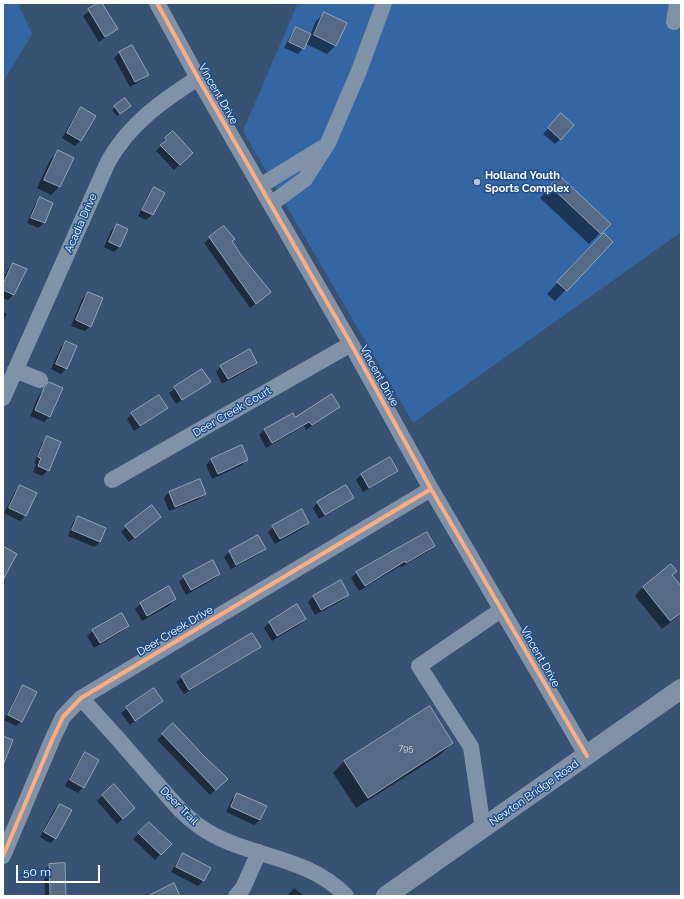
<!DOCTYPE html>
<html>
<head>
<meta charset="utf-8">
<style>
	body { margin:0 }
	#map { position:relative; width:684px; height:899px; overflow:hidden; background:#385274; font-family:Raleway,sans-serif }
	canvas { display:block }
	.frame { position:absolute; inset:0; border:4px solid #fff; pointer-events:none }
	.scale { position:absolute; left:16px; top:865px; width:84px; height:18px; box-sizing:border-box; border:2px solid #fff; border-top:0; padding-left:5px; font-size:12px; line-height:14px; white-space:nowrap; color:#fff; -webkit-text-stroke:3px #204f8d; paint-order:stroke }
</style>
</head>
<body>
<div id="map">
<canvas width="684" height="899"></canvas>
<div class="frame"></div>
<div class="scale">50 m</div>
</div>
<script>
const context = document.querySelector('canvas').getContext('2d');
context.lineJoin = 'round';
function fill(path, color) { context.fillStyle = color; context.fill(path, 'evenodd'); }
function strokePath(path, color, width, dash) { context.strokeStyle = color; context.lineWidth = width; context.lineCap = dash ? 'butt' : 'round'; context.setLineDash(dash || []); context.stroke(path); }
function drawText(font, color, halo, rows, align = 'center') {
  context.font = font + ' Raleway,sans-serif'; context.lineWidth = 3; context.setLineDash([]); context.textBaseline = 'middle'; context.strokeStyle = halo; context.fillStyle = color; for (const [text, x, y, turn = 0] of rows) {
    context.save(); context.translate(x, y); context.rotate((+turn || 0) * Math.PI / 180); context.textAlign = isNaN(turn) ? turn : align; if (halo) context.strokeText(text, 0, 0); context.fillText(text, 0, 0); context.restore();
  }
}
fill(new Path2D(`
	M3,3H18L32,34L3,82Z
	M298,3H681V232L413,423L243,131Z`), '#3566a4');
fill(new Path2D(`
	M101,3L117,29L99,42L83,16Z
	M325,13L346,23L335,46L327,54L306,44L298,54L284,48L291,34L296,29L310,35L316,21Z
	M132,46L148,75L142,80L130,87L114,58L119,53Z
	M125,100L127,108L117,116L112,110Z
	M81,109L94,116L80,141L75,146L62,138L76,114Z
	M556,120L560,139L555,144L543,134Z
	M173,133L192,153L174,170L156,151Z
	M58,152L59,187L51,195L37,188L50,160Z
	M560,177L609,224L589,244L540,198Z
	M154,188L163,193L152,215L146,220L138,216L149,194Z
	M40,198L52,203L44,223L38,228L27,223L35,204Z
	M117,225L120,246L114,252L104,247L111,231Z
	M210,238L240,255L270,292L250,308L204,243Z
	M611,242L555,301L547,294L593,246Z
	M14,264L26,270L13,295L8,300L3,298V280L8,269Z
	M88,293L90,326L85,331L71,326L82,299Z
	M3,312L7,314L3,321Z
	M66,342V368L61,374L51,369L61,347Z
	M256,363L251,368L222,384L216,372L221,366Z
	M202,370L209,382L176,404L169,393Z
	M44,389L50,416L44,422L30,416L39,395Z
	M339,407L306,430L304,426L266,448L259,435L264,430L292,414L295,418Z
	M166,408L134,431L127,419L132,414Z
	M47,438L48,470L42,476L33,472L36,464L34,463L42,443Z
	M241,446L247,459L242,465L212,479L206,465L211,460Z
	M389,458L396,471L391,476L363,492L356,480L361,475Z
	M199,480L205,494L199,499L169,511L164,498L169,492Z
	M20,486L36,494L25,516L20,521L4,513L15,492Z
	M352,498L347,503L319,519L313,508L318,502Z
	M78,517L100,542L94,547L68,536L73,522Z
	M160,517L129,542L121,532L126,527Z
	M308,523L303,528L275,544L268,532L273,527Z
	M434,546L429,551L401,567L400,566L359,591L351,578L357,573L384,556L385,557Z
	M264,549L259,554L231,569L224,557L230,551Z
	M219,574L214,579L186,595L179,582L184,577Z
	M671,575L681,587V614L662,629L635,596L643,587Z
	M341,582L348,594L343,600L315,615L308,602L313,597Z
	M175,599L170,605L142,621L135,609L141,603Z
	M297,606L305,619L300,624L272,641L264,628L269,623Z
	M128,626L123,631L94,648L87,636L93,631Z
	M259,647L254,652L184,694L176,682L182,677Z
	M23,686L21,721L16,726L4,720L18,692Z
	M153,689L162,701L130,725L121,713Z
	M173,725L226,779L210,795L157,740Z
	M452,743L441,754L356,808L333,773L344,761Z
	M85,754L83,787L78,793L65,786L80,759Z
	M114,785L129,813L117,824L97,801Z
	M237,794L260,820L254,825L226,812L232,799Z
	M60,805L56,838L50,843L40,837L54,810Z
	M149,823L170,844L155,860L133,839Z
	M183,854L210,868L203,881L198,886L171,872L178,860Z
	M50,865L65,896H45L44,870Z
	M294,888L304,896H287Z`), '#0007');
const building = new Path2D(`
	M98,3H102L118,29L105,37L88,9Z
	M324,12L347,23L336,46L314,35Z
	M296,27L311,34L304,49L289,42Z
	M132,45L149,75L135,82L119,52Z
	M125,98L131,106L120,114L114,106Z
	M81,107L96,116L81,141L67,133Z
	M561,113L574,125L561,140L548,128Z
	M173,131L193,153L180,165L160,145L167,140L165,138Z
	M58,150L74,158L60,187L44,180Z
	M560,176L611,224L601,234L550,186Z
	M154,187L165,193L153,215L142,210Z
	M40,197L53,203L45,223L31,218Z
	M117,224L128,229L120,247L109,242Z
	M224,226L235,239L232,241L241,255L271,292L256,304L209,237Z
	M604,233L613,242L567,291L557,282Z
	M13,263L27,269L14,295L3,290V284Z
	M88,292L103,298L91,327L76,320Z
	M66,341L77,346L67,369L56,364Z
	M250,349L257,363L228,379L220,366Z
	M202,369L211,382L182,400L174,387Z
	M49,382L63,388L50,417L35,410L44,388Z
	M332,394L340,407L312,425L309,422L272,443L264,429L293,413L295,417Z
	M159,395L168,408L140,426L131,413Z
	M47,436L61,442L49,471L38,466L41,458L38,457Z
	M242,445L248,460L218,474L211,459Z
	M390,457L398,471L369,488L361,474Z
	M200,479L206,494L175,507L169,492Z
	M20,485L37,493L26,516L9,508Z
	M346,485L354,498L325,515L317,502Z
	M152,505L161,517L135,538L125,526Z
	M302,509L309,523L280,539L272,526Z
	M78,516L106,528L100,542L72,530Z
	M427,532L435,546L406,563L405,561L365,586L356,572Z
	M258,535L266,549L236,565L229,551Z
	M3,546L17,554L3,580Z
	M213,560L220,574L191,590L183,576Z
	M671,564L677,571L672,575L681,586V613L670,621L643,587Z
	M341,580L349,595L321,610L313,596Z
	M169,586L176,599L147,616L140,603Z
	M297,604L306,619L277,636L269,622Z
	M122,613L129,626L100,643L92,630Z
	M252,633L261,647L189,690L181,676Z
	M23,685L37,692L22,722L8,715Z
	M154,688L163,701L135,721L126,707Z
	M430,706L453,743L368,798L344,761Z
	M173,723L203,755L228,779L216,790L162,734Z
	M3,736L13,740L4,763H3Z
	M85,752L99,760L84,788L70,780Z
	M114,784L135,808L123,819L102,795Z
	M237,793L267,806L260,820L231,807Z
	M60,804L72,810L56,839L44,832Z
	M149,822L172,844L161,855L138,833Z
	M183,853L211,868L204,881L176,867Z
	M65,863L66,896H50L49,864Z
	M174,883L180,896H148Z`);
fill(building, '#556a84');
strokePath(building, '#94a3b7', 1);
strokePath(new Path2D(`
	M157,3L198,78L351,344L431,489L587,756
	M674,22L677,3
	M260,186L322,148
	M271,204L305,179L328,143L359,71L384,3
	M15,370L40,380
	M3,398L108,162C129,124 162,101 198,78
	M112,480L351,344
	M81,698C105,724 129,751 152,778C167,794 180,813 199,826C243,858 307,854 346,896
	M483,829L471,747L419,666L501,610
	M3,856L53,738L63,717L81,698L431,489
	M236,896L243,888L259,852`), '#8092a8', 16);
strokePath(new Path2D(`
	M386,896L681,689`), '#7f90a7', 20);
strokePath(new Path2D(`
	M157,3L198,78L351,344L431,489L587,756
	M3,856L53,738L63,717L81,698L431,489`), '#ffac80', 4);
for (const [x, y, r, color] of [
	[477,182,4,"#b9c2ce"]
]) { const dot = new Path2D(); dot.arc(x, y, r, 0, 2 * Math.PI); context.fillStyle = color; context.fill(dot); strokePath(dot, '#204f8d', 1.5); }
drawText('9px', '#d4dae0', null, [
	["795",406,748]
]);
drawText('11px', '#fff', '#204f8d', [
	["Vincent Drive",218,94,60],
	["Acadia Drive",81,223,-66],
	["Vincent Drive",379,376,61],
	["Deer Creek Court",232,412,-30],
	["Deer Creek Drive",175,631,-31],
	["Vincent Drive",540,657,60],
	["Newton Bridge Road",534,793,-35],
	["Deer Trail",179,806,45]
]);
drawText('bold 11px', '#fff', '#204f8d', [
	["Holland Youth",485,176],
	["Sports Complex",485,189]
], 'left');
</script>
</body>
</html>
